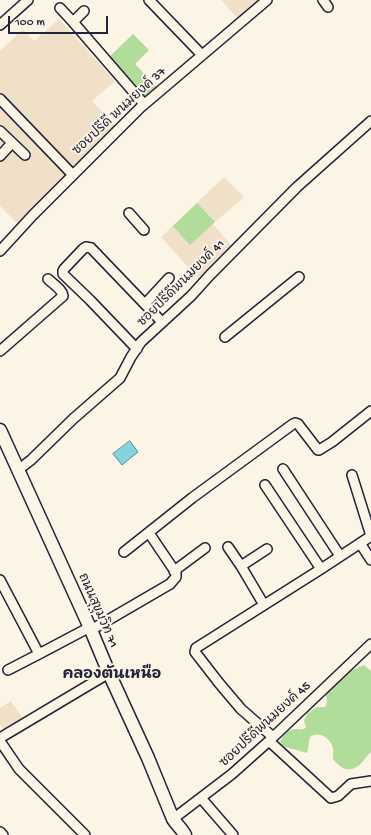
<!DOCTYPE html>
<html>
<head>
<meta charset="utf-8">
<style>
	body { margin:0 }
	#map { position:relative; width:371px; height:835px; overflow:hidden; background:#fcf5e5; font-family:"Gochi Hand",sans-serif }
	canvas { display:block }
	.scale { position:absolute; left:8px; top:16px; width:100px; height:18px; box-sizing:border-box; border:2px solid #22223b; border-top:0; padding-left:5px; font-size:12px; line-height:14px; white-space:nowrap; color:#22223b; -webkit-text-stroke:3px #fcf5e5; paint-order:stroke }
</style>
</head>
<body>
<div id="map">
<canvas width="371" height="835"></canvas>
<div class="scale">100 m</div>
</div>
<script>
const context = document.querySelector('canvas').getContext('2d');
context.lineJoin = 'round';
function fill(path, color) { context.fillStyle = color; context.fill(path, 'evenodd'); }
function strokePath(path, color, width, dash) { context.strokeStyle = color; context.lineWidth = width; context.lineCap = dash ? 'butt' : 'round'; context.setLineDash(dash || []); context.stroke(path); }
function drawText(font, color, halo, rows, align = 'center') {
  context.font = font + ' "Gochi Hand","Playpen Sans Thai",sans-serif'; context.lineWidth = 4; context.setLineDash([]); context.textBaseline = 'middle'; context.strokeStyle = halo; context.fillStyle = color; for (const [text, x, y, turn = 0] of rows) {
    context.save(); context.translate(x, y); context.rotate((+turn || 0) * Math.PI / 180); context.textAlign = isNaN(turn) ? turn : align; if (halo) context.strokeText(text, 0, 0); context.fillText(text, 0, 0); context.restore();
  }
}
fill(new Path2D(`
	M221,0H267L241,22Z
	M59,19L115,81L92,101L116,127L19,225L0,206V51L23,29L34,41Z
	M224,177L244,197L213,224L233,247L199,279L161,237Z
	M11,701L24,720L5,732L0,725V708Z`), '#f0e0c8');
fill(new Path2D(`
	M133,34L149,50L135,64L157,87L146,97L108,58Z
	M197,203L215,222L190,245L173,226Z
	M364,665L371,671V752C366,756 363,763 358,766C347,774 340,767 333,759C333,755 334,750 332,745C328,737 318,731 310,737C308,743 309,748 307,753L286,747L283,746L280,742C283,735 287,730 295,729C300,729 302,730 306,728L304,720L308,713L317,707H325L327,702L326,695C335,682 349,670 364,665Z`), '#b1dd9a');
const water = new Path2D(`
	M130,441L138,452L122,465L113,454Z`);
fill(water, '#83d4dc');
strokePath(water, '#5c8d9c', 1);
const minor = new Path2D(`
	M149,0L202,55
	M323,0L328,7
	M60,8L73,22L84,11
	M73,22L144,104
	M0,25L28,0
	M0,99L73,175
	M0,131L25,155
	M0,156L12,143
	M129,213L144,230
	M0,251L33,215L140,108L267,0
	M145,304L169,278
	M225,337L299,277
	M137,349L90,300L63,274V271L64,269L83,249L86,247L91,248L162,322
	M0,351L63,296C62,289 53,284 48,279
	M283,469L340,556
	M18,470L31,460L73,419L120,378L131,357L141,342L191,296L210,275L297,187L371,121
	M352,475L371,536
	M265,485L321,569
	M360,543L371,560
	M228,547L241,566
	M124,552L192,498L293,424L295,423L298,424L318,450H319L332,442L371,411
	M174,571L205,548
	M0,580L39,654L90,627
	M264,605L241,566L267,549
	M91,630L170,584L176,577V572L172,567L149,533
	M8,670L39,654
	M273,737L241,709L219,683L195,652L196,648L321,569L371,536
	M0,738L109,673
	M0,741L19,769L85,835
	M269,741L331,798L338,796L351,784L371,781
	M201,798L233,835
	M173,819L232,774L269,741L371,644
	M0,832L3,835`);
const major = new Path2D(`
	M0,430L91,630L109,673L148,758L173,819C177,825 182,829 185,835`);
strokePath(minor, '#22223b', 12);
strokePath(major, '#22223b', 15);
strokePath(minor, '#fcf5e5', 9);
strokePath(major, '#fcf5e5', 12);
drawText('13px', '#22223b', '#fcf5e5', [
	["ซอยปรีดี พนมยงค์ 37",120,112,-43],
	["ซอยปรีดีพนมยงค์ 41",182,284,-45],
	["ถนนสุขุมวิท 71",97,611,66],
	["ซอยปรีดีพนมยงค์ 45",266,725,-43]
]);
drawText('bold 15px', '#22223b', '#fcf5e5', [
	["คลองตันเหนือ",112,676]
]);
</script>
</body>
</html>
